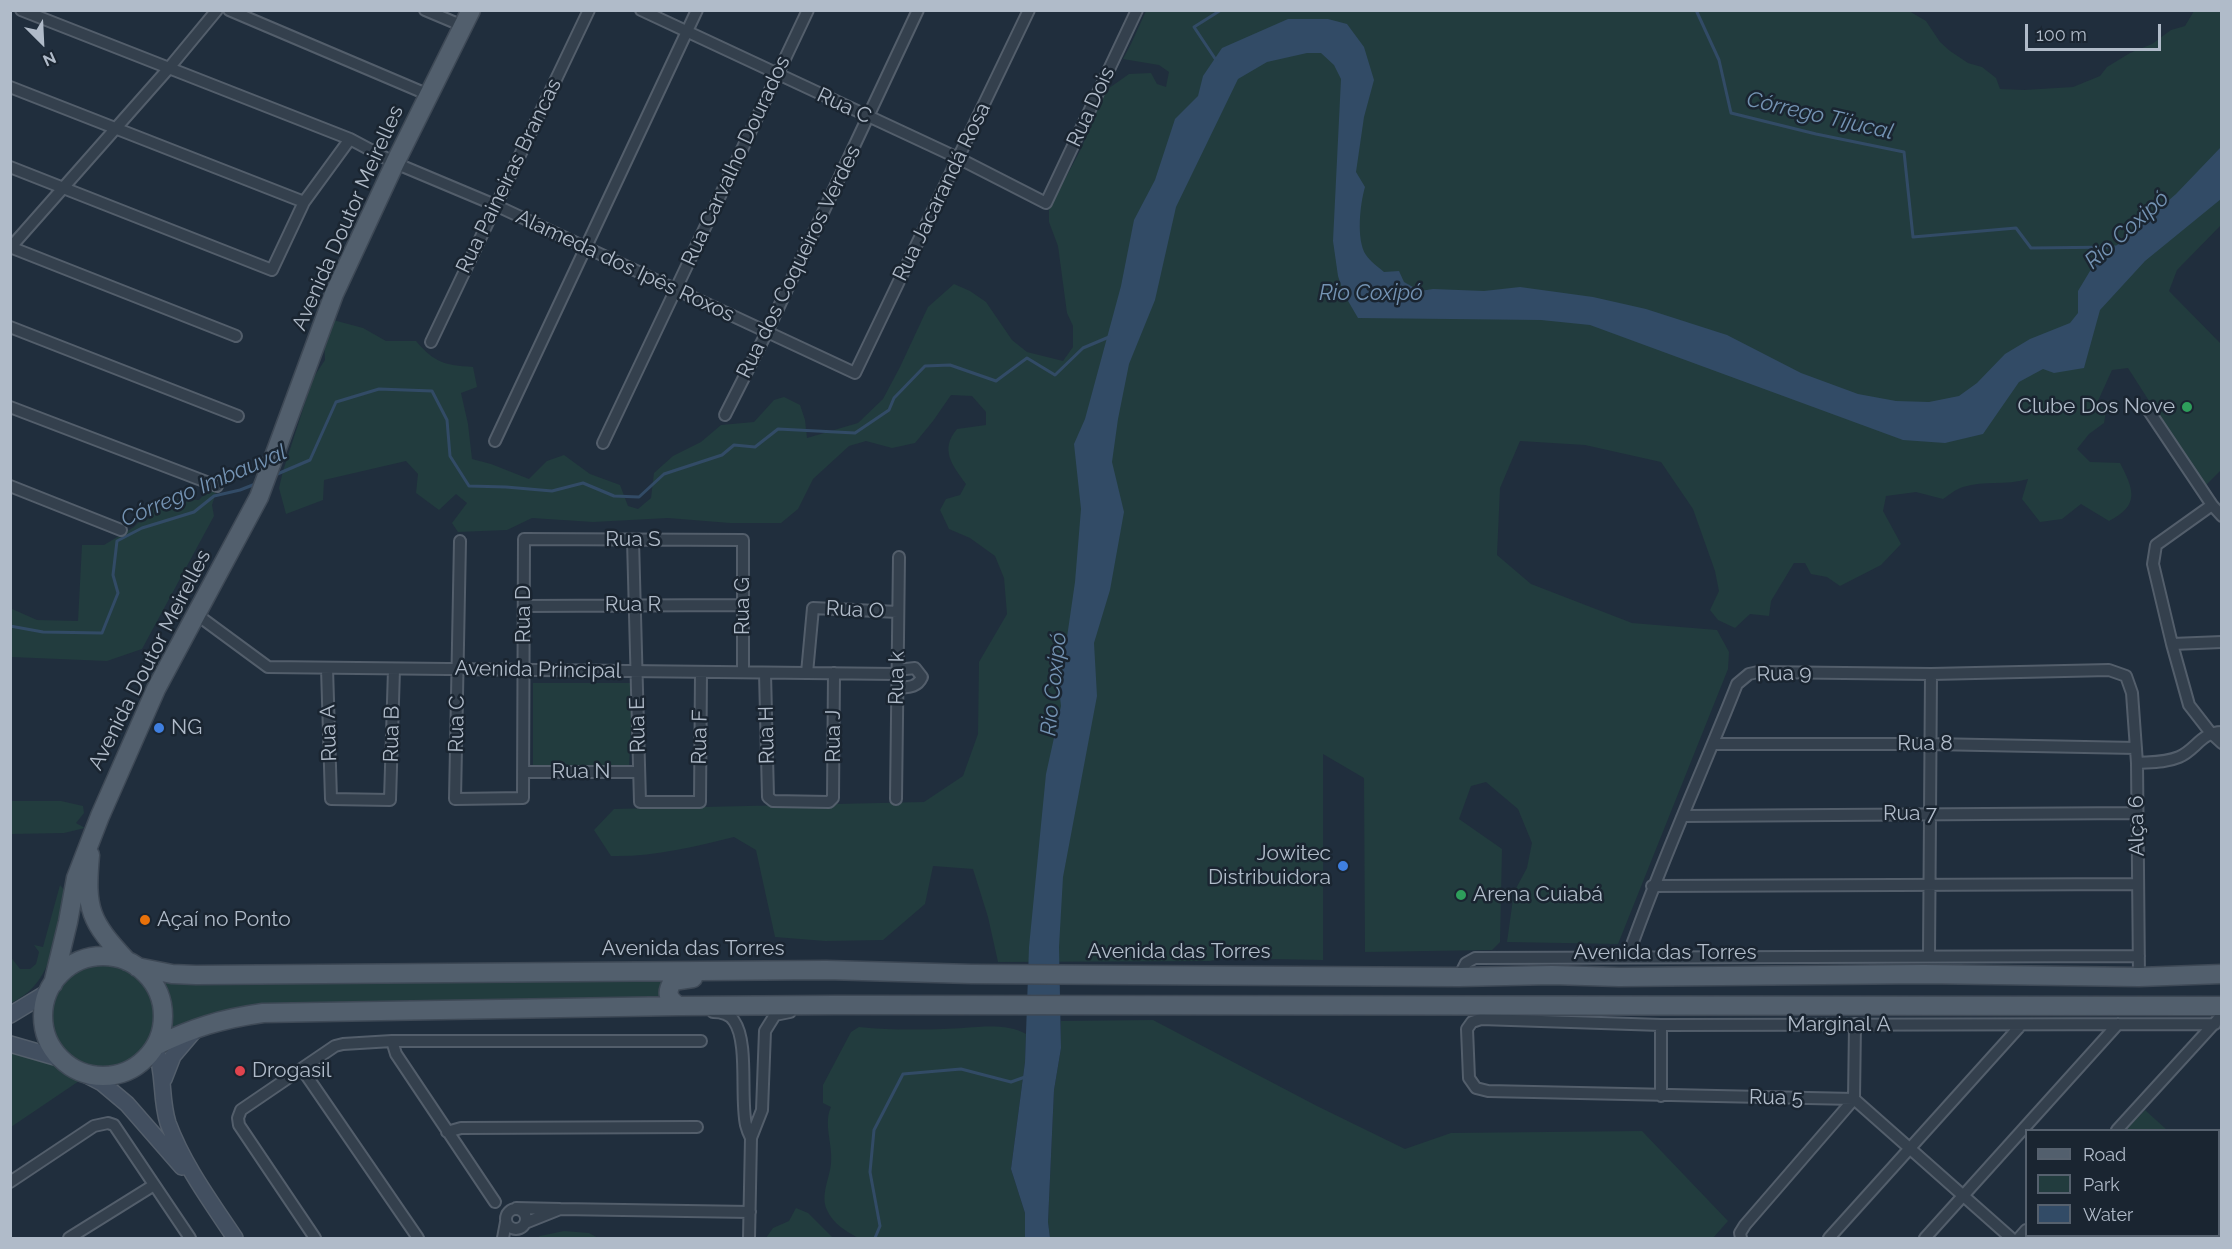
<!DOCTYPE html>
<html>
<head>
<meta charset="utf-8">
<style>
	body { margin:0 }
	#map { position:relative; width:2232px; height:1249px; overflow:hidden; background:#202e3d; font-family:Raleway,sans-serif }
	canvas { display:block }
	.frame { position:absolute; inset:0; border:12px solid #b0bbc9; pointer-events:none }
	.legend { position:absolute; left:2025px; top:1129px; width:195px; height:108px; box-sizing:border-box; background:#1a2531; border:2px solid #56616e; margin:0; padding:8px 10px; list-style:none; font-size:18px; color:#b0bbc9 }
	.legend li { display:flex; align-items:center; gap:12px; height:30px }
	.legend b { width:30px; border:2px solid #56616e }
	.north { position:absolute; left:12px; top:12px; width:60px; height:60px; -webkit-text-stroke:4px #1a2531; paint-order:stroke; rotate:156deg; font-size:16px; font-weight:700; line-height:24px; text-align:center; color:#b0bbc9 }
	.north::after { content:''; display:block; margin:auto; width:21px; height:27px; background:#b0bbc9; clip-path:polygon(50% 0,100% 100%,50% 72%,0 100%) }
	.scale { position:absolute; left:2025px; top:24px; width:136px; height:27px; box-sizing:border-box; border:3px solid #b0bbc9; border-top:0; padding-left:8px; font-size:18px; line-height:21px; white-space:nowrap; color:#b0bbc9; -webkit-text-stroke:4px #1a2531; paint-order:stroke }
</style>
</head>
<body>
<div id="map">
<canvas width="2232" height="1249"></canvas>
<div class="frame"></div>
<ul class="legend">
<li><b style="height:8px;background:#525f6d"></b>Road</li>
<li><b style="height:16px;background:#223c3e"></b>Park</li>
<li><b style="height:16px;background:#324b66"></b>Water</li>
</ul>
<div class="north">N</div>
<div class="scale">100 m</div>
</div>
<script>
const context = document.querySelector('canvas').getContext('2d');
context.lineJoin = 'round';
function fill(path, color) { context.fillStyle = color; context.fill(path, 'evenodd'); }
function strokePath(path, color, width, dash) { context.strokeStyle = color; context.lineWidth = width; context.lineCap = dash ? 'butt' : 'round'; context.setLineDash(dash || []); context.stroke(path); }
function drawText(font, color, halo, rows, align = 'center') {
  context.font = font + ' Raleway,sans-serif'; context.lineWidth = 5; context.setLineDash([]); context.textBaseline = 'middle'; context.strokeStyle = halo; context.fillStyle = color; for (const [text, x, y, turn = 0] of rows) {
    context.save(); context.translate(x, y); context.rotate((+turn || 0) * Math.PI / 180); context.textAlign = isNaN(turn) ? turn : align; if (halo) context.strokeText(text, 0, 0); context.fillText(text, 0, 0); context.restore();
  }
}
fill(new Path2D(`
	M1146,11H1909L1926,21L1940,42L1950,51L1968,63L1982,67L1996,78L2000,89L2024,90L2073,87L2100,76L2107,67L2130,53L2152,44L2171,30L2185,26L2194,11H2221V225L2177,270L2169,291L2221,344V470L2204,487L2128,368L2112,370L2097,403L2106,411L2104,423L2089,434L2077,449L2090,462L2120,463C2134,490 2140,505 2109,521L2081,504L2062,519L2040,522L2022,499L2028,479C2005,486 1985,480 1963,487C1956,489 1949,495 1943,499L1916,492L1886,496L1883,511L1901,544L1881,565L1840,586L1827,577L1811,574L1805,563H1794L1771,601L1769,616L1750,614L1735,628L1718,620L1710,610L1719,591L1715,571L1693,509L1661,462L1585,445L1520,441L1500,488L1497,555L1531,584L1632,623L1717,630L1729,652L1728,669L1618,944L1507,942L1514,892L1527,868L1532,843L1518,809L1486,782L1471,786L1459,819L1502,849L1500,942L1492,950L1365,952L1364,778L1323,754V960L1224,958L1210,961L998,962L988,917L973,869L933,866L925,904L883,940L825,941L775,937L756,850L734,837C694,847 653,857 611,856L594,830L614,809L924,802L963,776L978,734L979,662L1007,614L1004,578L995,556L970,538L949,529L940,510L946,499L960,495L966,484C953,466 939,450 957,429L986,425V412L972,396L951,395L933,421L915,443L892,448L866,441L849,446L813,479L798,509L781,523H730L668,518L593,522L532,518L507,530L458,532L452,523L467,503L456,494L439,510L416,493L418,474L406,461L324,480L323,500L286,514L279,488L283,471L313,378L325,360L324,340L333,320L363,328L386,341H416C435,363 444,365 473,367L477,387L461,393L468,424L472,459L491,464L529,479L547,461L564,455L590,474L620,485L628,506L638,509L651,498L654,473L673,456L701,442L721,425L754,422L774,400L784,397L800,405L805,420L807,438L858,423L883,399L900,367L928,307L954,284L970,291L986,302L1012,340L1027,352L1063,361L1073,347V326L1067,313L1058,246L1049,222V209L1081,149L1105,91L1129,74L1151,73L1157,84L1166,87L1169,72L1159,65L1123,59L1131,44Z
	M211,487L217,490L212,505L214,516L142,649L107,661L11,657L10,608L37,620L78,621L82,545H104L134,527L159,502L177,499L199,500Z
	M533,683H633L629,768L533,770Z
	M11,801H61L83,806L84,813L76,823L85,828L64,833L11,834Z
	M60,885L66,892C56,934 54,984 11,1003L10,956L20,969H30L36,964L39,952L34,945L43,947Z
	M50 1016a53 53 0 1 1 106 0a53 53 0 1 1-106 0Z
	M159,978L668,980L663,1001L287,1004L168,1036L167,1008Z
	M1153,1020L1317,1106L1405,1149L1451,1133L1642,1131L1728,1221L1713,1238H1050L1048,1222L1054,1090L1061,1048V1021Z
	M859,1027C887,1030 915,1030 943,1029C969,1029 1003,1021 1026,1034L1025,1062L1011,1169L1025,1213V1238H858C846,1231 833,1224 827,1210C820,1195 830,1178 831,1163C833,1144 823,1124 831,1107L823,1103V1085L851,1032Z
	M11,1048L43,1059L82,1079L11,1127Z
	M2145,1110L2167,1130H2126Z
	M2219,1178L2222,1181L2221,1238H2030L2033,1236H2218Z
	M796,1208L808,1213L833,1238H766L773,1228L789,1221Z
	M564,1231L589,1233L598,1238H537L540,1236Z`), '#223c3e');
fill(new Path2D(`
	M1288,19H1328L1347,24L1364,47L1374,80L1364,117L1356,172L1365,187C1360,204 1356,240 1366,255C1370,261 1378,267 1384,272L1399,271L1404,282L1420,291L1433,289L1484,291L1520,287L1593,297L1646,309L1727,335L1801,373L1858,394L1896,401L1929,402L1959,396L1977,383L2005,354L2030,339L2070,323L2078,313V291L2093,266L2176,194L2221,147V199L2145,261L2100,310L2084,368L2054,373L2043,369L2019,382L1983,434L1945,443L1903,440L1590,325L1541,320L1358,318L1344,294L1338,276L1333,241L1341,79L1334,65L1321,53H1307L1267,62L1238,79L1176,207L1155,300L1129,364L1118,419L1112,462L1124,512L1110,590L1094,643L1097,696L1063,877L1059,947L1061,1048L1054,1090L1048,1222L1050,1238H1025V1213L1011,1169L1025,1062L1029,947L1046,774L1061,706L1057,670L1066,644L1075,582L1081,509L1074,444L1085,419L1121,286L1134,220L1155,180L1175,119L1198,96L1203,76L1222,48Z`), '#324b66');
strokePath(new Path2D(`
	M1696,10L1719,60L1731,113L1816,134L1904,152L1913,237L2016,228L2031,248L2117,247
	M1216,60L1194,27L1221,10
	M275,475L310,460L336,402L379,389L432,391L447,420L450,456L469,486L506,487L552,491L583,483L614,496L639,497L664,474L722,455L734,445L755,447L778,429L855,433L889,410L894,398L925,366L950,365L996,381L1027,358L1055,375L1083,348L1109,337
	M10,626L43,632L102,633L118,593L113,575L117,541L142,528L194,512L214,496L240,490L258,483
	M875,1238L880,1226L870,1172L874,1130L903,1074L961,1069L1011,1082L1025,1077`), '#324b66', 3);
const street = new Path2D(`
	M21,10L350,139L395,163L495,205L855,373L1029,10
	M229,10L429,95
	M425,10L463,26
	M641,10L958,158L1046,203L1137,10
	M10,87L304,202
	M10,167L272,270L304,202L350,139
	M10,247L236,336
	M10,248L169,68L217,10
	M10,327L238,416
	M431,342L589,10
	M10,407L217,486
	M2147,408L2212,505L2222,516
	M725,415L767,332L918,10
	M495,441L697,10
	M603,443L808,10
	M10,486L121,530
	M2212,505L2156,545L2153,564L2172,644L2189,705L2210,732L2222,743
	M633,540L640,802H700L701,672
	M460,541L455,799L523,798L524,539L743,540V672
	M524,606L743,605
	M196,614L268,667L897,674
	M2172,644L2222,642
	M327,668L331,799L390,800L394,669
	M765,673L768,797L773,801L829,802L833,798L834,673
	M807,673L813,608L898,612
	M897,688C908,687 917,688 922,677L915,668L897,670
	M1714,744H1931L2136,748
	M2137,763C2151,762 2165,763 2179,757C2196,750 2201,732 2222,732
	M523,772H639
	M896,799L899,557
	M1684,816L2137,813
	M1652,886L2138,884
	M1628,956C1660,864 1701,775 1737,684L1749,674L1758,672L1931,674L2109,670L2126,676L2132,693L2137,763L2139,977
	M1929,956L1931,674
	M1459,977L1466,963L1475,958L2139,956
	M713,1012C721,1012 729,1013 734,1021C749,1042 740,1098 746,1125C747,1129 749,1134 751,1138
	M392,1041L396,1054L495,1202
	M302,1069L418,1238
	M1661,1096V1025
	M2117,1130L2222,1015
	M447,1132L461,1128L697,1127
	M10,1182L94,1126L108,1123L114,1125L190,1238
	M516,1208L560,1209L525,1223
	M506 1219a10 10 0 1 1 20 0a10 10 0 1 1-20 0Z
	M560,1209L750,1212
	M69,1238L154,1185
	M315,1238L239,1125L238,1118L241,1110L335,1046L343,1044L392,1041H701
	M503,1238L506,1222
	M749,1238L751,1138L762,1110L765,1031L775,1015L790,1012
	M1741,1238L1740,1233L1745,1225L1854,1099L1855,1024
	M1829,1238L2021,1025
	M1925,1238L2118,1024
	M2011,1238L1854,1099L1488,1091L1476,1088L1469,1078L1467,1029L1472,1022L1481,1019L1661,1025L2215,1024
	M2019,1238L2026,1230`);
const secondary = new Path2D(`
	M10,1015L48,992
	M10,1044L62,1059
	M155,1046C165,1073 160,1098 168,1123C183,1164 211,1202 235,1238
	M77,1070L102,1083L127,1104L182,1167
	M164,1079L173,1056L196,1029`);
const primary = new Path2D(`
	M90,855C85,910 90,921 127,961
	M43 1016a60 60 0 1 1 120 0a60 60 0 1 1-120 0Z
	M137,967L172,974L196,975L826,970L972,974L1459,977L1552,975L1619,977L1924,974L2139,977L2222,974
	M53,984L68,922L76,878L100,816L156,689L259,497L334,294L395,163L471,10
	M679,1006C667,999 666,992 673,981L693,978
	M155,1046C193,1028 220,1019 263,1013L679,1006L835,1005L2222,1006`);
strokePath(street, '#535e6b', 14);
strokePath(secondary, '#535e6b', 18);
strokePath(primary, '#3e4956', 21);
strokePath(street, '#34404d', 10);
strokePath(secondary, '#424f60', 15);
strokePath(primary, '#525f6d', 18);
for (const [x, y, r, color] of [
	[2187,407,6,"#2e9e5b"],
	[159,728,6,"#3f7fe0"],
	[1343,866,6,"#3f7fe0"],
	[1461,895,6,"#2e9e5b"],
	[145,920,6,"#e8710a"],
	[240,1071,6,"#e0444e"]
]) { const dot = new Path2D(); dot.arc(x, y, r, 0, 2 * Math.PI); context.fillStyle = color; context.fill(dot); strokePath(dot, '#1a2531', 2); }
drawText('21px', '#b0bbc9', '#1a2531', [
	["Rua C",844,106,25],
	["Rua Dois",1091,107,-65],
	["Rua Carvalho Dourados",736,161,-65],
	["Rua Paineiras Brancas",509,176,-64],
	["Rua Jacarandá Rosa",942,192,-64],
	["Avenida Doutor Meirelles",348,218,-66],
	["Rua dos Coqueiros Verdes",799,262,-64],
	["Alameda dos Ipês Roxos",625,266,25],
	["Rua S",633,540],
	["Rua R",633,605],
	["Rua G",743,606,-90],
	["Rua O",855,610,3],
	["Rua D",524,614,-90],
	["Avenida Doutor Meirelles",150,660,-63],
	["Avenida Principal",538,670,1],
	["Rua 9",1784,674,-2],
	["Rua k",897,678,-89],
	["Rua C",457,724,-89],
	["Rua E",638,725,-91],
	["Rua A",329,733,-92],
	["Rua B",392,734,-89],
	["Rua H",767,735,-91],
	["Rua J",834,736,-90],
	["Rua F",700,737,-89],
	["Rua 8",1925,744],
	["Rua N",581,772],
	["Rua 7",1910,814],
	["Alça 6",2137,826,-91],
	["Avenida das Torres",693,949],
	["Avenida das Torres",1179,952],
	["Avenida das Torres",1665,953],
	["Marginal A",1839,1025],
	["Rua 5",1776,1098,1]
]);
drawText('21px', '#b0bbc9', '#1a2531', [
	["Clube Dos Nove",2175,407,"right"],
	["NG",171,728],
	["Jowitec",1331,854,"right"],
	["Distribuidora",1331,878,"right"],
	["Arena Cuiabá",1473,895],
	["Açaí no Ponto",157,920],
	["Drogasil",252,1071]
], 'left');
drawText('italic 22px', '#7493b3', '#1a2531', [
	["Córrego Tijucal",1820,116,13],
	["Rio Coxipó",2127,230,-42],
	["Rio Coxipó",1371,293],
	["Córrego Imbauval",204,486,-23],
	["Rio Coxipó",1054,684,-84]
]);
</script>
</body>
</html>
